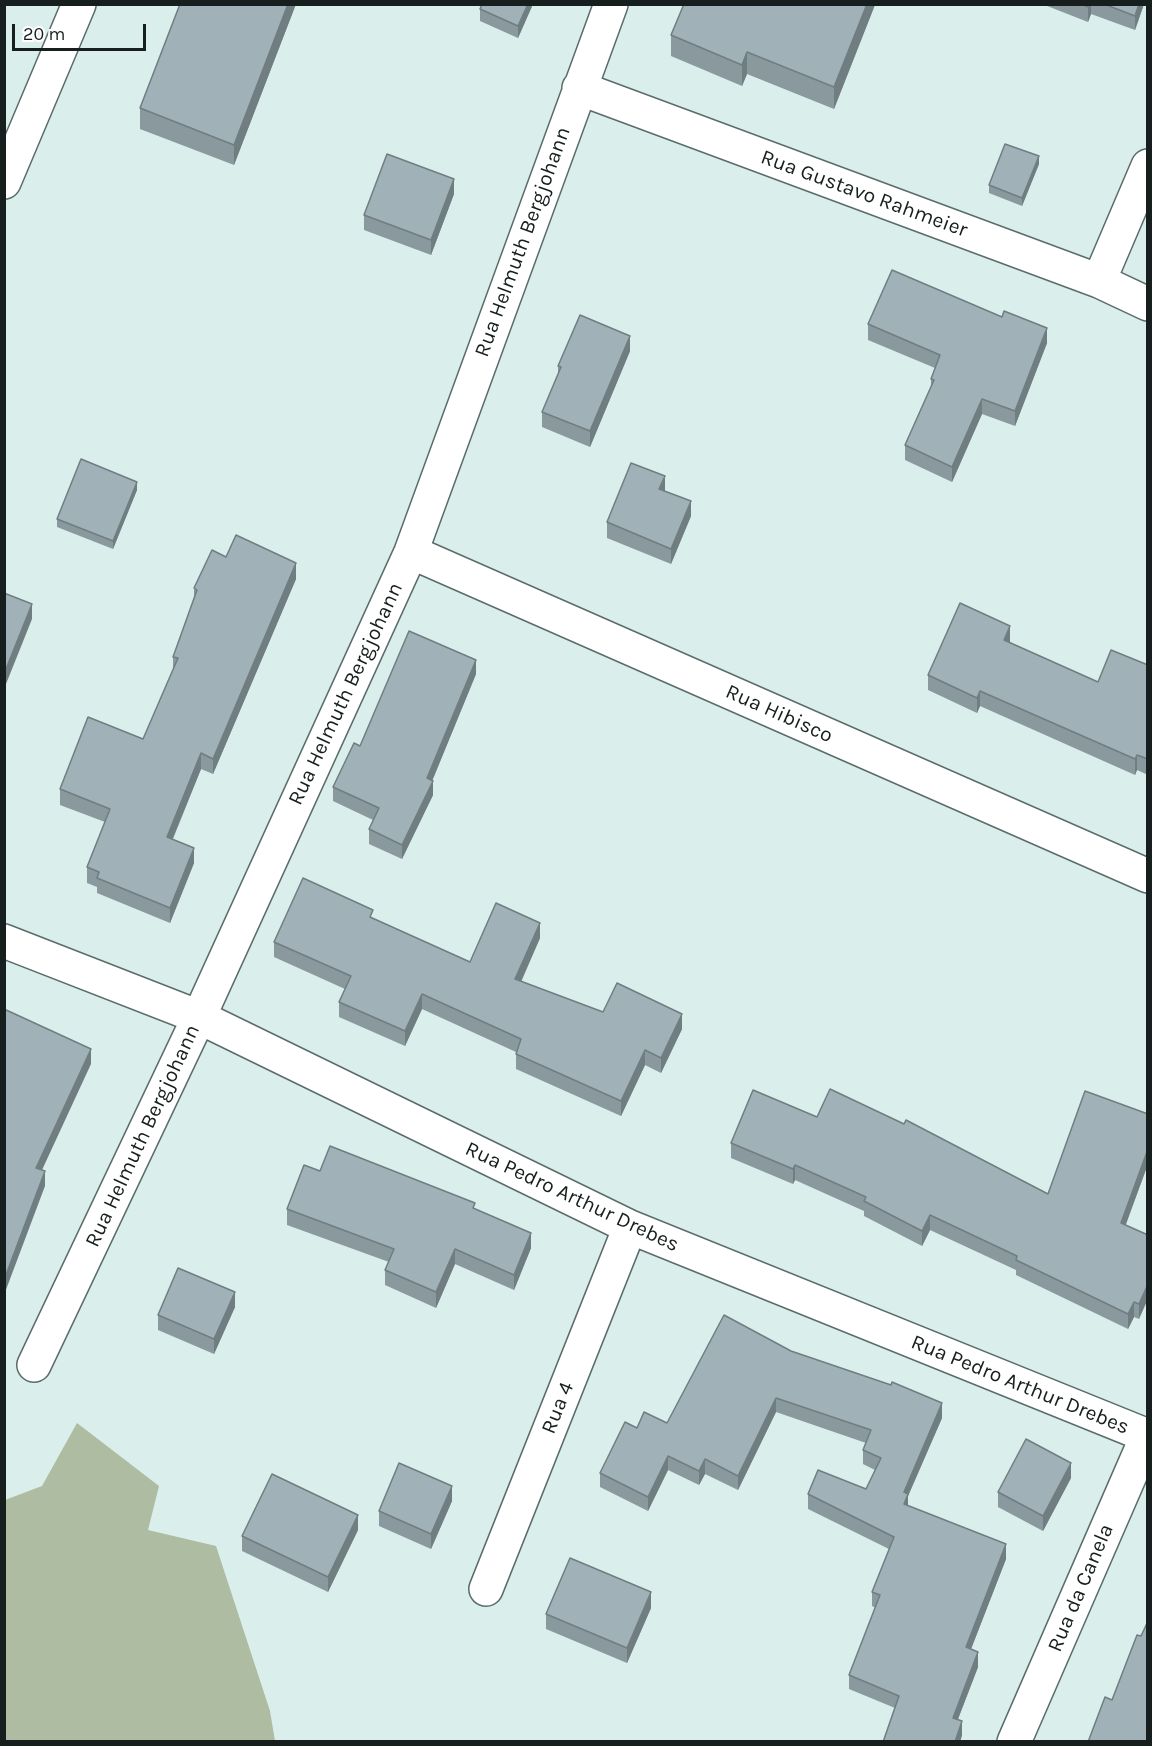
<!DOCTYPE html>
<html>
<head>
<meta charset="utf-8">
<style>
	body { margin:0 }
	#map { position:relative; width:1152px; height:1746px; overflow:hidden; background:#daeeec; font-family:Karla,sans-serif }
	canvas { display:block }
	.frame { position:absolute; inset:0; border:6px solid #171e1e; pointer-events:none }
	.scale { position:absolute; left:12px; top:24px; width:134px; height:27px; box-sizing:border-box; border:3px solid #171e1e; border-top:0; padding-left:8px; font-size:18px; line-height:21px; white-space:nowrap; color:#171e1e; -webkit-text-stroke:4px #fff; paint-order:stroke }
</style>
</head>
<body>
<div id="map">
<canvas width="1152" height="1746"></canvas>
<div class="frame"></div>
<div class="scale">20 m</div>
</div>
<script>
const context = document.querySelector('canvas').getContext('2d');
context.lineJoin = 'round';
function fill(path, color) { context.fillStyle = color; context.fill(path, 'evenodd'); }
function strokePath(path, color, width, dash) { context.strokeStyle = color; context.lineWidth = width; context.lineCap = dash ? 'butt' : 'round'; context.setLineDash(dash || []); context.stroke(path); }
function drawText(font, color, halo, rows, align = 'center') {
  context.font = font + ' Karla,sans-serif'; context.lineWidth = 5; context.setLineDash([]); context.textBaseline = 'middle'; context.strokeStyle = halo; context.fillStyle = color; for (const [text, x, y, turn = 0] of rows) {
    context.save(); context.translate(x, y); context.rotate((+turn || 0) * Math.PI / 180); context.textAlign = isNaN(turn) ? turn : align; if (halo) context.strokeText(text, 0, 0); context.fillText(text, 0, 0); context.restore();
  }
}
fill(new Path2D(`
	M77,1423L159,1486L148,1530L216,1546L270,1711L275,1741H5V1500L42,1486Z`), '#aebca2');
const minor = new Path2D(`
	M579,88L1099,281L1148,304
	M1099,281L1148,166
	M411,552L1148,876
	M4,941L199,1017L630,1227L1148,1436
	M34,1365L199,1017L411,552L611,4
	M486,1589L630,1227
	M1014,1742L1148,1434`);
const secondary = new Path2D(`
	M4,182L79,4`);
strokePath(minor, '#5a6c6a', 36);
strokePath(secondary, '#5a6c6a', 36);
strokePath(minor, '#fff', 33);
strokePath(secondary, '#fff', 33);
fill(new Path2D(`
	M180,4H296L234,165L140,129V108Z
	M482,4H533L518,38L480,21V9Z
	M875,4L834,109L747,74L742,86L671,56V35Z
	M1042,4H1144L1135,30L1091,14L1088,22Z
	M1039,164L1022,206L989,193V185Z
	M454,194L431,255L364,230V215Z
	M868,324L1047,343L1015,426L982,414L952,482L905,460V445L931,386V379L935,368L868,340Z
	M630,351L590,447L542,427V412L558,376V366Z
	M137,490L113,549L57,527V519Z
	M665,491L691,516L671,564L607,538V522Z
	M226,557L296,579L213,774L201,769L173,839L194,863L170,923L97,893V887L87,883V867L105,822L60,805V789L143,739L173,670V657L194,598V588Z
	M1010,642V643L1098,682L1148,665V775L1137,770L1135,775L980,706L977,713L928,690V675Z
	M476,674L432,781L433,795L402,859L369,844V829L373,820L333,801V787L360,746Z
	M373,919L470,962L540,938L521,982L603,1012L682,1029L661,1073L645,1065L621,1116L516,1069V1052L422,1009L405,1046L339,1017V1002L345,989L274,957V942Z
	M817,1117L1048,1194L1148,1164L1125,1225L1148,1235L1139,1319L1134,1317L1128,1329L1016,1275V1270L930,1230L922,1246L864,1216V1211L795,1180L793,1184L731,1158V1143Z
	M320,1171L475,1209L531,1248L514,1290L455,1264L436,1308L385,1285V1270L389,1262L287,1225V1209Z
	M235,1307L214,1354L158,1330V1315Z
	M791,1351L942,1418L908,1496V1506L1006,1559L971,1649L978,1667L958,1719L962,1735L960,1742H883L895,1708L849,1689V1675L876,1608L872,1606V1592L889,1549L808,1509V1494L866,1489L875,1470L863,1464V1450L866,1443L776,1412L738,1490L705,1474L699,1485L668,1470L648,1511L600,1487V1473L637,1428L667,1423Z
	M1071,1478L1043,1531L998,1507V1492Z
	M452,1501L431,1549L379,1526V1511Z
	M358,1530L328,1592L242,1551V1536Z
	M651,1608L627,1663L546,1629V1614Z`), '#8a999e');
fill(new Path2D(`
	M288,4H296L234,165V145Z
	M528,4H533L518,38V26Z
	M867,4L875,5L834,109V87Z
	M1089,4H1091V14L1088,22V7Z
	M1139,4H1144L1135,30V16Z
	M747,52V74L742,86V65Z
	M1039,156V164L1022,206V198Z
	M454,179V194L431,255V240Z
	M1047,328V343L1015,426V411Z
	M630,336V351L590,447V431Z
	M982,399V414L952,482V467Z
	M665,476V491L659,489Z
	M137,482V490L113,549V541Z
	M691,501V516L671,564V549Z
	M296,563V579L213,774V759Z
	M32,604V619L4,689V674Z
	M1010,626V642L1004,655V640Z
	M476,660V674L428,791L433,781V795L402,859V845L427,778Z
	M980,691V706L977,713V698Z
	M201,753V769L167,852V837Z
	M1137,755V770L1135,775V759Z
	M194,848V863L170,923V908Z
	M540,923V938L515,995V979Z
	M422,994V1009L405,1046V1031Z
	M682,1014V1029L661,1073V1058Z
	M91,1049V1064L36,1183V1168Z
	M645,1050V1065L621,1116V1101Z
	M1148,1149V1164L1121,1238V1223Z
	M795,1165V1180L793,1184V1169Z
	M45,1171V1186L4,1295V1280Z
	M930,1215V1230L922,1246V1231Z
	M531,1233V1248L514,1290V1275Z
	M455,1249V1264L436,1308V1292Z
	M1148,1284V1299L1139,1319V1304Z
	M235,1292V1307L214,1354V1339Z
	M1134,1302V1317L1128,1329V1314Z
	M776,1398V1412L738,1490V1476Z
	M942,1403V1418L908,1496V1508L904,1518V1492Z
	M668,1456V1470L648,1511V1497Z
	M705,1459V1474L699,1485V1471Z
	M1071,1463V1478L1043,1531V1516Z
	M452,1486V1501L431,1549V1534Z
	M358,1515V1530L328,1592V1577Z
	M1006,1544V1559L966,1662V1647Z
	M651,1592V1608L627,1663V1648Z
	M978,1652V1667L953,1732V1718Z
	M962,1721V1735L960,1742H955Z`), '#707d81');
const building = new Path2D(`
	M180,4H288L234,145L140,108Z
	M482,4H528L518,26L480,9Z
	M684,4H867L834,87L747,52L742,65L671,35Z
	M1081,4H1089L1088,7Z
	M1104,4H1139L1135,16Z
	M1005,144L1039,156L1022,198L989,185Z
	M387,154L454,179L431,240L364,215Z
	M892,270L1002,317L1004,311L1047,328L1015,411L982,399L952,467L905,445L934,380L931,379L940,355L868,324Z
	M580,315L630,336L590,431L542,412L561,367L558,366Z
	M81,459L137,482L113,541L57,519Z
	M631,463L665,476L659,489L691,501L671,549L607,522Z
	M236,535L296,563L213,759L201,753L167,837L194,848L170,908L97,878L99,872L87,867L110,809L60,789L88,717L143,739L178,658L173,657L197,590L194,588L212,550L226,557Z
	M4,593L32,604L4,674Z
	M960,603L1010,626L1004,640L1098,682L1111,650L1148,665V759L1137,755L1135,759L980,691L977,698L928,675Z
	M409,631L476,660L427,778L433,781L402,845L369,829L379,808L333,787L354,743L360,746Z
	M303,878L373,910L370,917L470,962L496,903L540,923L515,979L603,1012L617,983L682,1014L661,1058L645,1050L621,1101L516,1054L521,1039L422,994L405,1031L339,1002L351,976L274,942Z
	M4,1009L91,1049L36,1168L45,1171L4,1280Z
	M830,1089L904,1124L906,1120L1048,1194L1085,1091L1148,1114V1149L1121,1223L1148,1235V1284L1139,1304L1134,1302L1128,1314L1016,1260L1017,1256L930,1215L922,1231L864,1201L866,1197L795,1165L793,1169L731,1143L753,1090L817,1117Z
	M330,1146L475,1203L473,1208L531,1233L514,1275L455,1249L436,1292L385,1270L394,1249L287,1209L304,1165L320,1171Z
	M178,1268L235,1292L214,1339L158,1315Z
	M724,1315L791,1351L891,1385L892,1382L942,1403L904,1492L908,1494L904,1504L1006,1544L966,1647L978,1652L953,1718L962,1721L955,1742H883L899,1696L849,1675L880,1595L872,1592L894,1537L808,1494L818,1470L866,1489L881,1458L863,1450L871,1430L776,1398L738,1476L705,1459L699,1471L668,1456L648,1497L600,1473L625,1422L637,1428L644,1412L667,1423Z
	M1026,1439L1071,1463L1043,1516L998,1492Z
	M399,1463L452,1486L431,1534L379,1511Z
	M272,1474L358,1515L328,1577L242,1536Z
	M570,1558L651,1592L627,1648L546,1614Z
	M1148,1621V1742H1088L1105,1697L1112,1700L1137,1635L1141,1636Z`);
fill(building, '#a0b2b8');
strokePath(building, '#707d81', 1.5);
drawText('21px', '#171e1e', '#fff', [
	["Rua Gustavo Rahmeier",864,194,20],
	["Rua Helmuth Bergjohann",523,242,-70],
	["Rua Helmuth Bergjohann",346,694,-65],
	["Rua Hibisco",779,714,24],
	["Rua Helmuth Bergjohann",143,1136,-65],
	["Rua Pedro Arthur Drebes",572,1197,25],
	["Rua Pedro Arthur Drebes",1020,1385,22],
	["Rua 4",558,1408,-68],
	["Rua da Canela",1081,1588,-67]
]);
</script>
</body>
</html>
